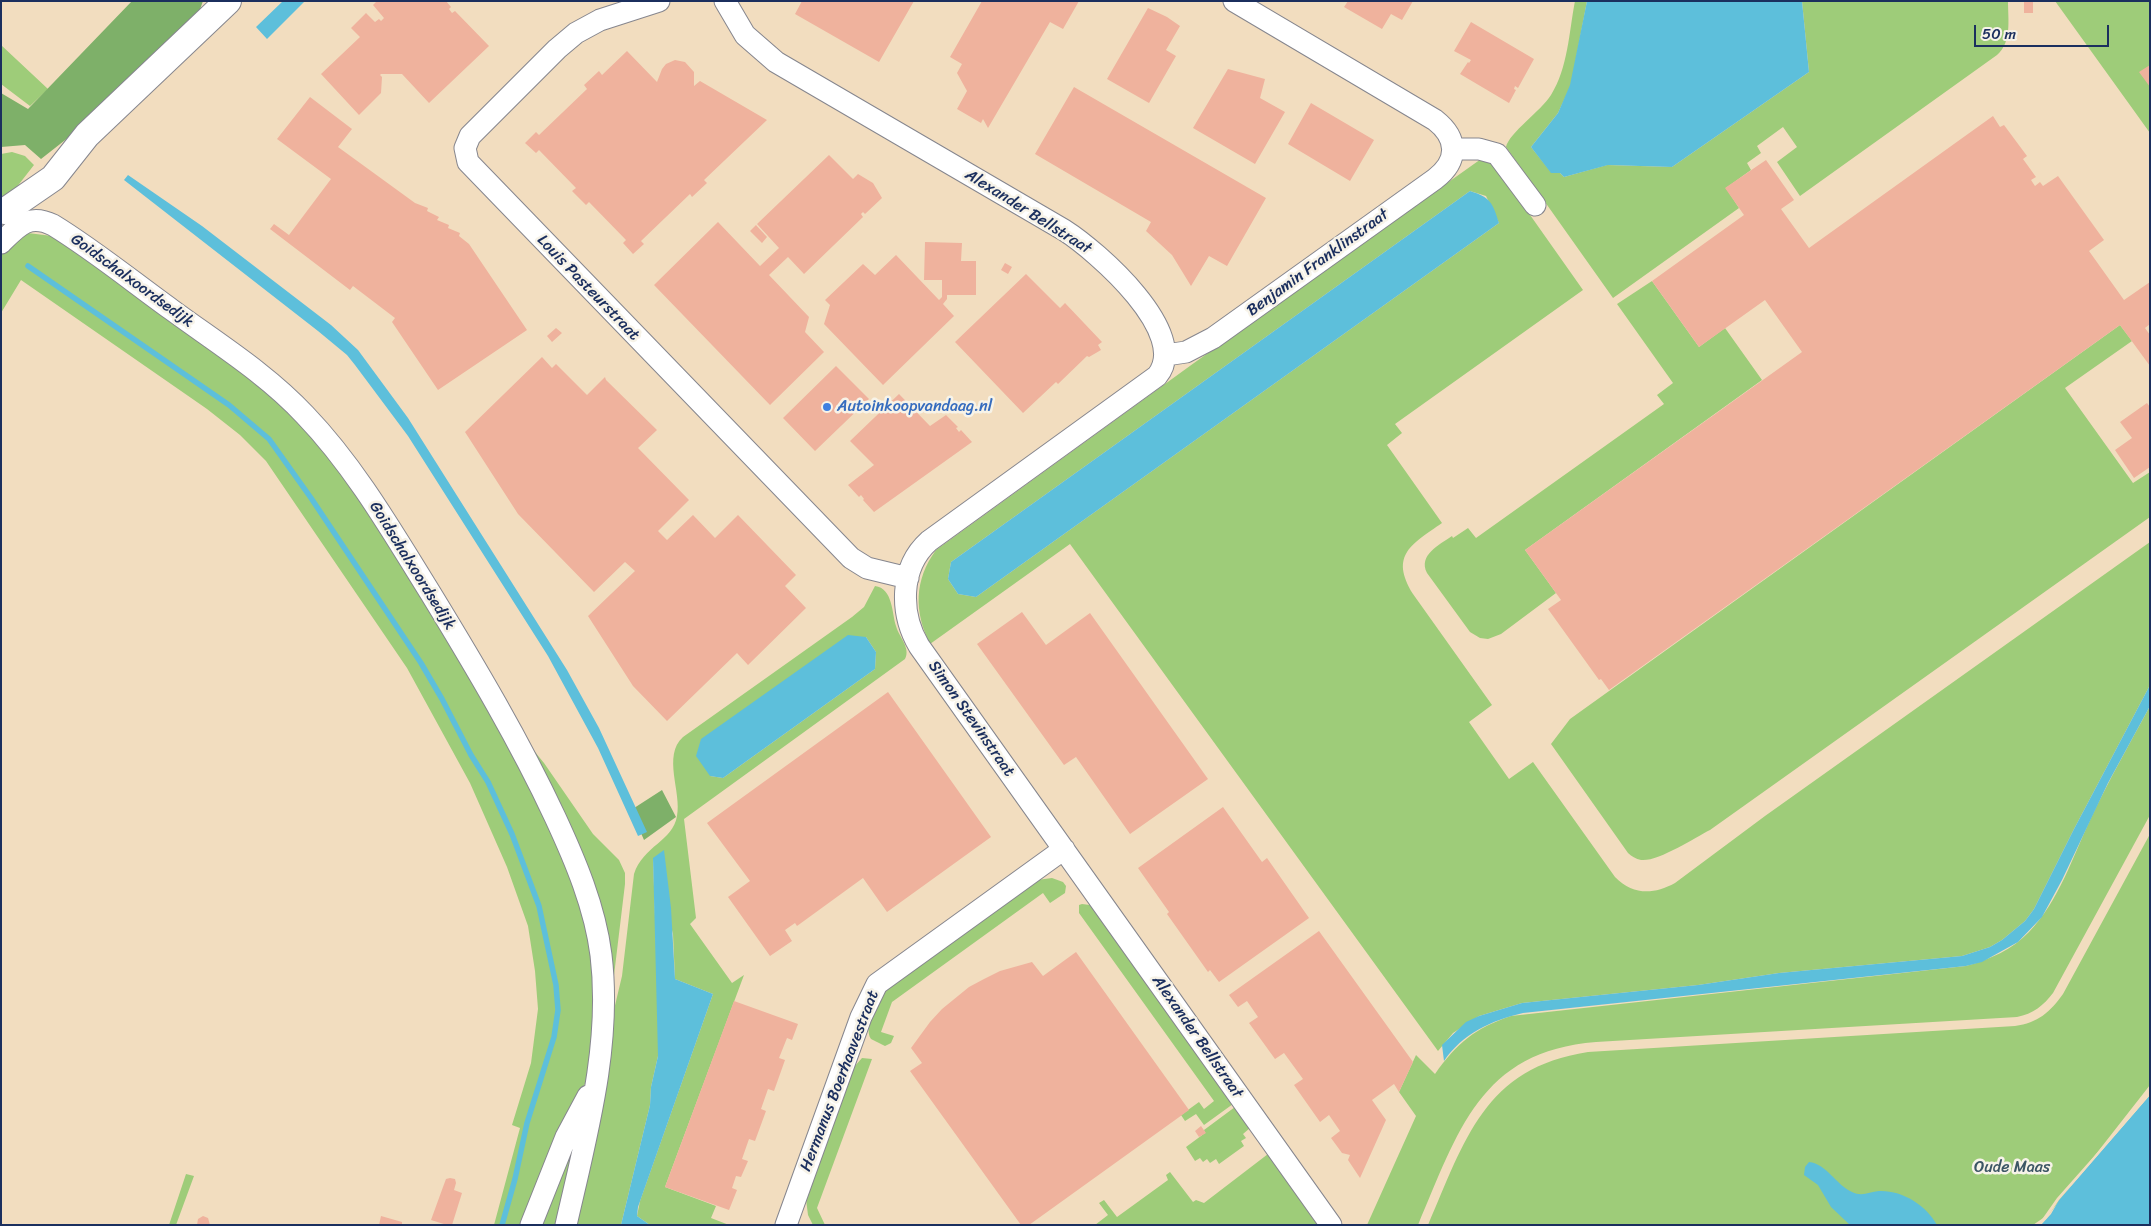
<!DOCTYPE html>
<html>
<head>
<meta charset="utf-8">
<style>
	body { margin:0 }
	#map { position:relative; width:2151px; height:1226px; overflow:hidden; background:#f2ddbf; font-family:Sriracha,sans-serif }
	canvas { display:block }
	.frame { position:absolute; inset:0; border:2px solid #1b2f5e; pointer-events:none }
	.scale { position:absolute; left:1974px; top:25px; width:135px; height:22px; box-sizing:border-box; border:2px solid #1b2f5e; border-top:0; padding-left:6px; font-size:15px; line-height:18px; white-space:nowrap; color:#1b2f5e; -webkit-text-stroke:4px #f7f3e8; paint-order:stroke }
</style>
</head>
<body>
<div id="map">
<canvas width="2151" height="1226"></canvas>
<div class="frame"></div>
<div class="scale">50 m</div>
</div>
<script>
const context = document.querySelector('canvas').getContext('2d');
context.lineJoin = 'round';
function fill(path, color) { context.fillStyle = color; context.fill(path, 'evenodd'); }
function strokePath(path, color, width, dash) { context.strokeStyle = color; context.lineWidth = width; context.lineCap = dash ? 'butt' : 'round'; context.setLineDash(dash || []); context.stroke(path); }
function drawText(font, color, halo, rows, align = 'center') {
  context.font = font + ' Sriracha,sans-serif'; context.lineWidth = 5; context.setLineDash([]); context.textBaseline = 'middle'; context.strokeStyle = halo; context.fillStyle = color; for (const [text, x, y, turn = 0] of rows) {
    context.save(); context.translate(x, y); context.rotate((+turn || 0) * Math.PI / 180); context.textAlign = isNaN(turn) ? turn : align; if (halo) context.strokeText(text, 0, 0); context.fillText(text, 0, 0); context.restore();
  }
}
fill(new Path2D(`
	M1575,1H1587L1571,85L1558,113L1531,147L1551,172L1560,173L1564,177L1607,165L1672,167L1809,72L1802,1H2008C2008,20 2012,42 1997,55L1800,196L1777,162L1797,147L1783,127L1757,146L1761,153L1747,163L1751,170L1726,188L1739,208L1613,298L1506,147C1509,133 1541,111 1551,95C1568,68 1569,32 1575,1Z
	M2055,1H2150V133Z
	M1,45L48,89L30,106L1,84Z
	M12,152L25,156L34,165L16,188L1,201V154Z
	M1481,159L1492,161L1583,290L1395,424L1402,433L1387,445L1442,523C1412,544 1389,555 1413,594L1492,705L1469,722L1509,779L1533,762L1615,877C1633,895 1653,895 1675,883L1765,816L2150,542V685L2074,829L2034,909L2025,921L2002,940L1990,947L1962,956L1779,973L1698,985L1522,1003L1479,1016L1453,1033L1438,1051L1070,544L930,644C914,612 914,580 936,550L1194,363ZM1470,191L1486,196L1499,223L976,597L958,594L948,579L951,562Z
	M28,233L52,236L248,375L296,416L361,499L471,674L568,862L594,957L595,1018L586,1081L527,1225H494L520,1128L512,1125L531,1063L538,1009L535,971L528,926L507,867L470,783L407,668L266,461L240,435L207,409L21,280L1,313V253Z
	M1652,281L1699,347L1725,328L1762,380L1525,550L1556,593L1501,634L1488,639L1480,638L1470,632L1427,573C1418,555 1439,545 1452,536L1453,538L1468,528L1476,538L1664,404L1657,395L1673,383L1617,304Z
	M2120,325L2132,341L2065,388L2133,483L2150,472V517L1710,830C1694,838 1658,862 1641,860C1636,859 1631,856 1628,853L1551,744L1570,719Z
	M875,586C893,588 892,614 896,626C899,637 911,648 905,659L684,819L696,918L690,924L732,983L744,975L665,1187L716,1206L711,1218L729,1225H650L637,1216L640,1201L713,994L675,979L673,934L653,858L659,1034L658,1056L651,1087L650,1105L621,1225H572L607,1039L622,976L634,874C643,846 673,841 677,816C682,792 662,756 683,737L852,617L864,607ZM866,637L876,652L875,669L723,778L710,776Z
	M2150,706V815L2053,993C2044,1005 2033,1014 2017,1017L1596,1042C1480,1051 1458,1132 1418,1225H1367L1416,1116L1399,1092L1416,1055L1435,1074C1457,1043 1475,1028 1511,1016L1966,966C1989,960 2013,949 2029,932C2059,901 2073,856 2091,818C2109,780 2130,743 2150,706Z
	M526,741L544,763L593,834L619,860L625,873V884L612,992Z
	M2150,834V1085L2049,1214L2033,1225H1428C1465,1140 1484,1068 1588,1052L2015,1026C2038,1023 2050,1012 2063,994Z
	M1052,878L1063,882L1066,886L1065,893L1050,903L1043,893L892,1002L881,1032L894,1036L891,1043L885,1046L871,1039C863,1027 877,1004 884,992L1037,880Z
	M1082,904L1090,905L1233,1104L1204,1125L1196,1114L1185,1121L1181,1115L1199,1102L1204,1109L1214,1101L1079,913V905Z
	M862,1058L872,1059L817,1208L825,1225H813L808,1215L806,1199L854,1067Z
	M1235,1107L1250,1128L1243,1134L1246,1138L1241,1141L1244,1146L1219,1164L1216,1159L1210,1163L1207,1159L1203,1162L1200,1158L1195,1161L1186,1147L1205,1133L1204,1130Z
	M583,1109L558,1225H535Z
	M1268,1154L1320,1225H1095L1108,1215L1099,1203L1104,1200L1117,1217L1168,1180L1166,1175L1170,1172L1193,1202L1196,1200L1204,1203Z
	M186,1174L194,1176L176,1225H169Z`), '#9ecc79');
fill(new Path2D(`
	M132,1H203L197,18L69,137L41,159L25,145L1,147V93L28,109Z
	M662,790L676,817L644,840L631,810Z`), '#7eb069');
fill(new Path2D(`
	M283,1H305L267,39L256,27Z
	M1587,1H1802L1809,72L1672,167L1608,165L1564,177L1560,173H1551L1531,147L1558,113L1570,85Z
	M128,175L202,226L331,325L358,350L408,418L567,670L599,728L647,832L638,836L598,748L548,656L408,436L355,365L347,355L318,331L124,180Z
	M1470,191C1490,197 1493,203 1499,223L976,597L958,594L948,579L951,562Z
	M848,635L866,637L876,652L875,669L723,778L710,776L696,756L701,739Z
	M2150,685V706L2108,783L2062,880L2042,917L2018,942L1982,962L1966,966L1523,1013C1492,1020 1462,1034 1444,1061L1442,1045L1466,1022L1479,1016L1522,1003L1698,985L1779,973L1962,956L1990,947L2002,940L2025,921L2034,909L2074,829Z
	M664,850L671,908L675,979L713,994L638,1207L637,1216L650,1225H621L650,1105L651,1087L658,1056L653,858Z
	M2150,1095V1225H2041L2051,1214L2059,1200Z
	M1809,1162C1827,1164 1836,1185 1852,1192C1862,1197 1869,1192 1879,1191C1902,1190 1926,1205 1937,1225H1850L1831,1207L1818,1185L1804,1175L1805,1167Z`), '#5dbfdb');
fill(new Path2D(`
	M2150,1093V1095L2059,1200L2046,1219L2038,1225L2057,1198Z`), '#f2ddbf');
strokePath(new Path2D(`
	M28,266L229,405L269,439L311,498L421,663L442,699L471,755L488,782L512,834L539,906L556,985L558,1010L554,1037L527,1123L515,1179L502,1225`), '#5dbfdb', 5.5);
fill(new Path2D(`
	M377,1H446L451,7L449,9L452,13L455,11L489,46L429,103L402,74H381L380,75L382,77L381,93L359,115L321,74L360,37L351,28L366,13L375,22L379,19L381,21L384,18L373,5Z
	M802,1H914L879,62L795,14Z
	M982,1H1079L1063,29L1050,22L988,128L983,119L981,123L957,109L967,91L957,73L962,64L950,57Z
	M1348,1H1413L1402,20L1391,14L1382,29L1344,7Z
	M2024,1H2033V13H2024Z
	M1148,8L1167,17L1180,26L1166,50L1176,56L1149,103L1107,79Z
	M1471,22L1534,59L1518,88L1515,86L1514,89L1516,90L1509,103L1460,74L1468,62L1469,63L1471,60L1454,51Z
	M627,51L657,82L662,69L666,64L675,60L685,62L694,72V86L700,81L767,120L704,180L707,183L692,197L690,194L641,241L644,244L633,254L623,243L626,240L589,202L586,205L572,191L576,188L539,150L536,153L525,143L536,132L539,135L587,89L584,85L599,71L602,75Z
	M2150,65V87L2139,72Z
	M1228,69L1265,79L1260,98L1285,112L1255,164L1193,128Z
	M1074,87L1266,198L1227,266L1209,256L1191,286L1172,255L1146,231L1151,222L1035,154Z
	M310,97L352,129L338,147L415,203L428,208L427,211L439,217L437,220L449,225L448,228L460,233L459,236L469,244L527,330L438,390L392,322L395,318L353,286L350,290L270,229L274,224L289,235L331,179L277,139Z
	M1311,103L1374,140L1350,181L1288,144Z
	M1993,116L2000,127L2004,125L2027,156L2023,159L2036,177L2031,180L2035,186L2040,182L2043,186L2058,176L2104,240L2089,251L2124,300L2150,282V324L2145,328L2150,335V366L2120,325L1609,690L1601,679L1599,680L1548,609L1561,600L1525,550L1802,352L1765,300L1699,347L1652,281L1744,215L1725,188L1766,160L1794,200L1781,209L1809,248Z
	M829,155L853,179L858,174L873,183L882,198L865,214L863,212L861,214L863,217L804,274L788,257L769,275L809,317L805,332L824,352L770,405L654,285L718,222L760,266L779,248L757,224Z
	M756,225L767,237L762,243L750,231Z
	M925,242L962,243L961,261H976V295H947V299L943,304L954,316L883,385L824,324L830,305L825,300L863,264L875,275L896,255L939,300L942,297V280H924Z
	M1005,263L1012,267L1008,274L1001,270Z
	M1026,274L1060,308L1065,303L1102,342L1098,345L1101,350L1089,357L1087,356L1058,384L1056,382L1023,413L955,342Z
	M556,328L562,333L552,342L547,336Z
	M542,357L552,368L556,364L587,395L605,377L606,380L657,430L638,448L689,500L658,531L667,540L693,515L715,538L738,515L796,575L785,586L806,608L748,665L737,653L667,721L633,686L588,616L635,571L625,562L594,592L518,514L465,432Z
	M836,366L869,399L815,451L783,418Z
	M899,394L930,426L946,415L958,427L956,428L959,432L961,430L972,442L874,512L863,500L864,499L861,495L859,497L848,485L874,465L850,441Z
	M2147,403L2150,407V467L2134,478L2115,450L2132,438L2120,422Z
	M1022,612L1046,645L1090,613L1208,779L1130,834L1076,757L1064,765L977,644Z
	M888,692L991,837L887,912L863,878L797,926L795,923L785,930L792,941L770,956L728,897L750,881L707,823Z
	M1223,807L1262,862L1267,858L1309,918L1219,982L1210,970L1208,972L1167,914L1169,912L1138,868Z
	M1319,931L1413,1062L1399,1092L1394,1084L1372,1100L1386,1120L1360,1178L1348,1160L1350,1155L1342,1153L1331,1138L1340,1131L1329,1115L1320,1122L1294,1085L1303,1079L1284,1053L1275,1059L1249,1023L1258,1017L1247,1001L1238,1007L1229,995Z
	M1076,952L1189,1110L1029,1225H1021L910,1071L922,1063L911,1048L930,1022L942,1009L969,987L984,979L1000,971L1032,962L1043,976Z
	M734,1001L798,1024L792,1040L787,1038L779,1058L785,1060L774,1091L768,1089L761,1109L766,1111L755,1141L749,1139L742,1159L748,1161L741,1177L736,1176L732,1188L737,1190L729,1210L665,1187Z
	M1201,1126L1206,1133L1199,1137L1195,1131Z
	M450,1178L455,1179L456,1183L454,1190L462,1193L452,1225H447L431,1220L443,1187L446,1179Z
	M203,1216L208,1218L210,1225H197L198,1219Z
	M381,1216L402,1222V1225H379Z`), '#efb29d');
const minor = new Path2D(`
	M659,1L600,20L576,33L557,49L470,136L465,148L468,162L851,558L867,568L908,578
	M725,1L745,35L776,62L1064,230C1097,251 1192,334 1157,376L929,541C899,568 900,614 919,646L1331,1225
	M1453,149H1479L1497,154L1535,205
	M1,243C18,226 29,213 53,225C94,250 133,282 172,310C217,343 267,374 305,415C355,467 393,533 431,594C475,666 519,740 555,817C575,860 595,907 601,955C612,1045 586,1137 566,1225
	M1166,355L1186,352L1213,338L1435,179C1459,161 1458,138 1435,120L1234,1
	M531,1225L566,1137L588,1096
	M786,1225L861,1017L877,984L1064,849`);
const tertiary = new Path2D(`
	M5,211L53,178L87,135L228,1`);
strokePath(minor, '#86868e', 23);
strokePath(tertiary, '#86868e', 28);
strokePath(minor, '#fff', 21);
strokePath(tertiary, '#fff', 26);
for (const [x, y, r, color] of [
	[827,407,5,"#3f7fe0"]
]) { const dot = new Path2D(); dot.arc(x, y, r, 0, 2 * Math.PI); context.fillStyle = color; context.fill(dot); strokePath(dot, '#f7f3e8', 2); }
drawText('16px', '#1b2f5e', '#f7f3e8', [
	["Alexander Bellstraat",1028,212,32],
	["Benjamin Franklinstraat",1318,263,-36],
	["Goidschalxoordsedijk",132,281,36],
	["Louis Pasteurstraat",588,288,46],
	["Goidschalxoordsedijk",412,566,58],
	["Simon Stevinstraat",971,719,55],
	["Alexander Bellstraat",1197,1037,55],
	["Hermanus Boerhaavestraat",840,1081,-69]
]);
drawText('16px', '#366cbe', '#f7f3e8', [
	["Autoinkoopvandaag.nl",837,407]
], 'left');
drawText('16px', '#3c5665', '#f7f3e8', [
	["Oude Maas",2012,1168]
]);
</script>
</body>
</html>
